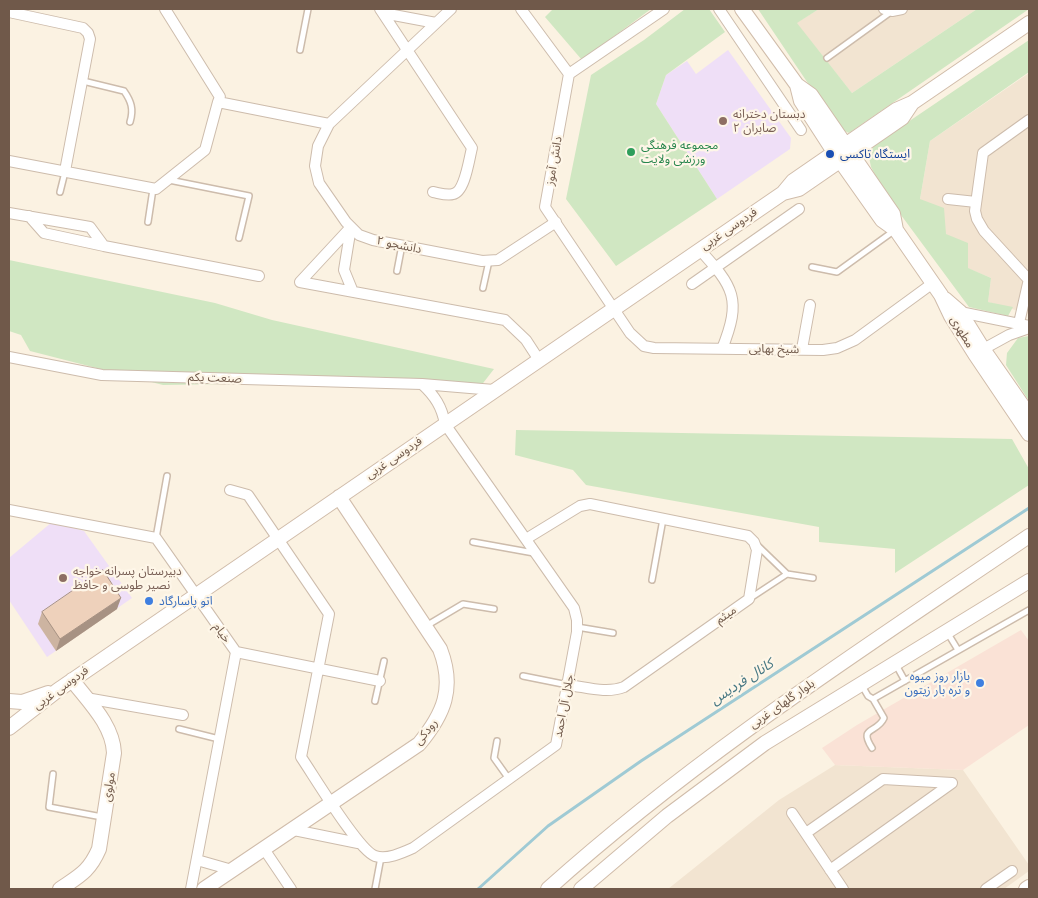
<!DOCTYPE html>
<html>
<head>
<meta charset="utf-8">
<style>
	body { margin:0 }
	#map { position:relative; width:1038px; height:898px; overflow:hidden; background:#fbf2e2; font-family:Inter,sans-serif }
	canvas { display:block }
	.frame { position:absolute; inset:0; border:10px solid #70594a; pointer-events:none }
</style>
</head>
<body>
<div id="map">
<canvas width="1038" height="898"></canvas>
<div class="frame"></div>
</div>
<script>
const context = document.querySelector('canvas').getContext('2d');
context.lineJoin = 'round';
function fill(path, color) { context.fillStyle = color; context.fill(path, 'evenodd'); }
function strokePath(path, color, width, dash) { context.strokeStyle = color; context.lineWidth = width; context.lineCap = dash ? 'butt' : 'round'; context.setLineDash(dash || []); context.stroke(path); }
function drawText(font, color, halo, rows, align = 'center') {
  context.font = font + ' Inter,"Noto Sans Arabic",sans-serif'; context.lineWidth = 4.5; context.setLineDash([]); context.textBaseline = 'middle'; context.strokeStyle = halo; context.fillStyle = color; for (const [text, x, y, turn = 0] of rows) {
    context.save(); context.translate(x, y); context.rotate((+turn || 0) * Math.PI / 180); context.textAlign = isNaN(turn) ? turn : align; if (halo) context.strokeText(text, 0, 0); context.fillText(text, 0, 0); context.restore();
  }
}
fill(new Path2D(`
	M819,9H977L852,93L796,23Z
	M1029,73V314L988,302L991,278L967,268L946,234L920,199L930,141Z
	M835,765L963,770L1029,865V871L1004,889H668L779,800Z`), '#f2e4d1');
fill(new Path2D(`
	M1021,630L1029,641V725L963,770L835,765L822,748L857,725Z`), '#fae2d6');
fill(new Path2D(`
	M728,50L791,138L790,149L717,199L656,104L666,75L687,61L696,74Z
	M52,522L84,531L132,598L47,657L9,600V558Z`), '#efdff7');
fill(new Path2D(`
	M553,9H651L582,60L545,17Z
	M685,9H709L725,32L666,75L656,104L717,199L616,266L566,199L591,75L644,40Z
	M758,9H819L797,23L852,93L977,9H1029L849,133L838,128Z
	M1029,40V72L930,141L920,199L944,208L946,234L968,243V268L991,278L988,302L1013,307L1008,316L969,307L884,192L871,167L869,157L874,145Z
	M9,260L215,303L272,320L494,369L480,387L288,383L163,385L30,351L21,335L9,331Z
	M1029,336V401L1006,365L1007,353L1018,338Z
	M516,430L1012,439L1029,469V485L895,573V549L819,542V527L586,485L573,470L515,455Z`), '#d0e7c2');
strokePath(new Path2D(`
	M478,889L548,826L641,761L1029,508`), '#9fcad4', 3);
const lane = new Path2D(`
	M300,50L308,9
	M827,58L892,11
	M83,81L124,91C131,101 134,109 130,122
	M169,180L249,196L239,238
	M60,192L65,172
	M148,222L153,189
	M812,267L837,272L895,230
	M397,271L402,245
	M483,288L489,261
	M156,538L167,476
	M473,542L534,553
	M757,545L787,574
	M652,580L663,519
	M749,599L787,574L813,578
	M426,626L463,604L494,609
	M577,627L613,633
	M947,632L958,650
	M895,663L905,681
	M523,676L568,685
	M861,684L868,696L873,699L1029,610
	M375,701L384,661
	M179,729L219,739
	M497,741L494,758L509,779
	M872,748C858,726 877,734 884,718L873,699
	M53,774L49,807L102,817
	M375,889L381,857`);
const street = new Path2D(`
	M165,9L220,97L218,102L329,124
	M380,9L472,148C469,159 465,192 453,194C447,196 439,193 433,192
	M451,9L329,124L318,146L315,166L319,183L346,222L359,235L373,240L482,261L498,260L556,222
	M521,9L569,74L545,207L630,333L644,346L654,348L823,350L837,348L855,340L933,283
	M719,9L801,130
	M884,9L892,11L902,9
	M9,12L83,28L88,33L90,39L65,171
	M383,13L436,23
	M569,74L664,9
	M9,161L156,189L205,150L218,102
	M948,199L976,202
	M9,213L90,227L104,246L259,276
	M29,216L44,233L104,246
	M699,249C734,287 742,299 722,349
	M1029,280L984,231L977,219L975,211L983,153L1029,120
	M300,282L505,320L526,340L539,360
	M300,282L351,227L344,270L353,292
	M692,284L799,209
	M957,313L960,312L1029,326
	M1019,323L1029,279
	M802,349L810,305
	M978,352L1009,335L1029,328
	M9,357L102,375L422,384L494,390
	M230,490L248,495L329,614L301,757C314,776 358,850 375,856C387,860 402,853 413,848L556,745L577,632V620L574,608L445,424C442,407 435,396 422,384
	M9,510L156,538L236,652L191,889
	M526,539L580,506L590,504L748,536L754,542L757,550L749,599L624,687C606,694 586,687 568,685
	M236,652L380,681
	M86,698L183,715
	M792,813L843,889
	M294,830L358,843
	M806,833L883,779L952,783
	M264,849L291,889
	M197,860L232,870
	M830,870L952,783
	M986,889L1012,871`);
const secondary = new Path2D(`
	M742,9L797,85L811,95L893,214L896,230
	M797,85L801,101L834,152L882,220L896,230L941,295L951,316L975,354L1029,434
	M783,193L799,189L902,118L912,103
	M945,299L960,312L983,349L1029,415
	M9,701L22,702L48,693
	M9,728L58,690L783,193L793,181L896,110L912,103L1029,23
	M60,889C79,876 89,872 99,849L114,753C113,725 89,702 72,680
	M204,889L419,744C444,714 455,688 440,649L339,497
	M548,889C696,756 864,648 1029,536
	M581,889L667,816L765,743L1029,581
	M1026,889L1029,887`);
strokePath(lane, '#cdbcac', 8);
strokePath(street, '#cdbcac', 12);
strokePath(secondary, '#d0bcaa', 16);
strokePath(lane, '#fff', 5);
strokePath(street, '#fff', 10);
strokePath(secondary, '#fff', 14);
fill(new Path2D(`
	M117,609L56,651L38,624L42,612Z`), '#cdb4a1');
fill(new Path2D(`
	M121,598L117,609L56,651L60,639Z`), '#a79283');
const building = new Path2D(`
	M103,570L121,598L60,639L42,612Z`);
fill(building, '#eed1bb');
strokePath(building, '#a79283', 1);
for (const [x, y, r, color] of [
	[723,121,5,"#8d6e63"],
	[631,152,5,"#2e9e5b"],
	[830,154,5,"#1a4fb4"],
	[63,578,5,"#8d6e63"],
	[149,601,5,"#3f7fe0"],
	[980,683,5,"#3f7fe0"]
]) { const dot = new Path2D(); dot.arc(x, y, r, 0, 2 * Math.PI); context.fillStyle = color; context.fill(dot); strokePath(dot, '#fef6e8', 2); }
drawText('12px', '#785e54', '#fef6e8', [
	["دبستان دخترانه",733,114],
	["صابران ۲",733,128],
	["دبیرستان پسرانه خواجه",73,571],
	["نصیر طوسی و حافظ",73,585]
], 'left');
drawText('12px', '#27864d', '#fef6e8', [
	["مجموعه فرهنگی",641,145],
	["ورزشی ولایت",641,159]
], 'left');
drawText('12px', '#164399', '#fef6e8', [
	["ایستگاه تاکسی",840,154]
], 'left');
drawText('12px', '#70594a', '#fef6e8', [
	["دانش آموز",554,161,-80],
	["فردوسی غربی",729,229,-34],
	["دانشجو ۲",399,245,12],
	["مطهری",962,332,59],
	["شیخ بهایی",774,349,1],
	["صنعت یکم",215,378,2],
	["فردوسی غربی",394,458,-34],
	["میثم",726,615,-35],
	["خیام",222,633,55],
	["فردوسی غربی",61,688,-36],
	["بلوار گلهای غربی",782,704,-35],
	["جلال آل احمد",564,706,-79],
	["رودکی",426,732,-51],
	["مولوی",109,787,-81]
]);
drawText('12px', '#366cbe', '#fef6e8', [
	["اتو پاسارگاد",159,601],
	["بازار روز میوه",970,676,"right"],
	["و تره بار زیتون",970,690,"right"]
], 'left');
drawText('italic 14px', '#467783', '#fef6e8', [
	["کانال فردیس",742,682,-33]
]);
</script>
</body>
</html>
